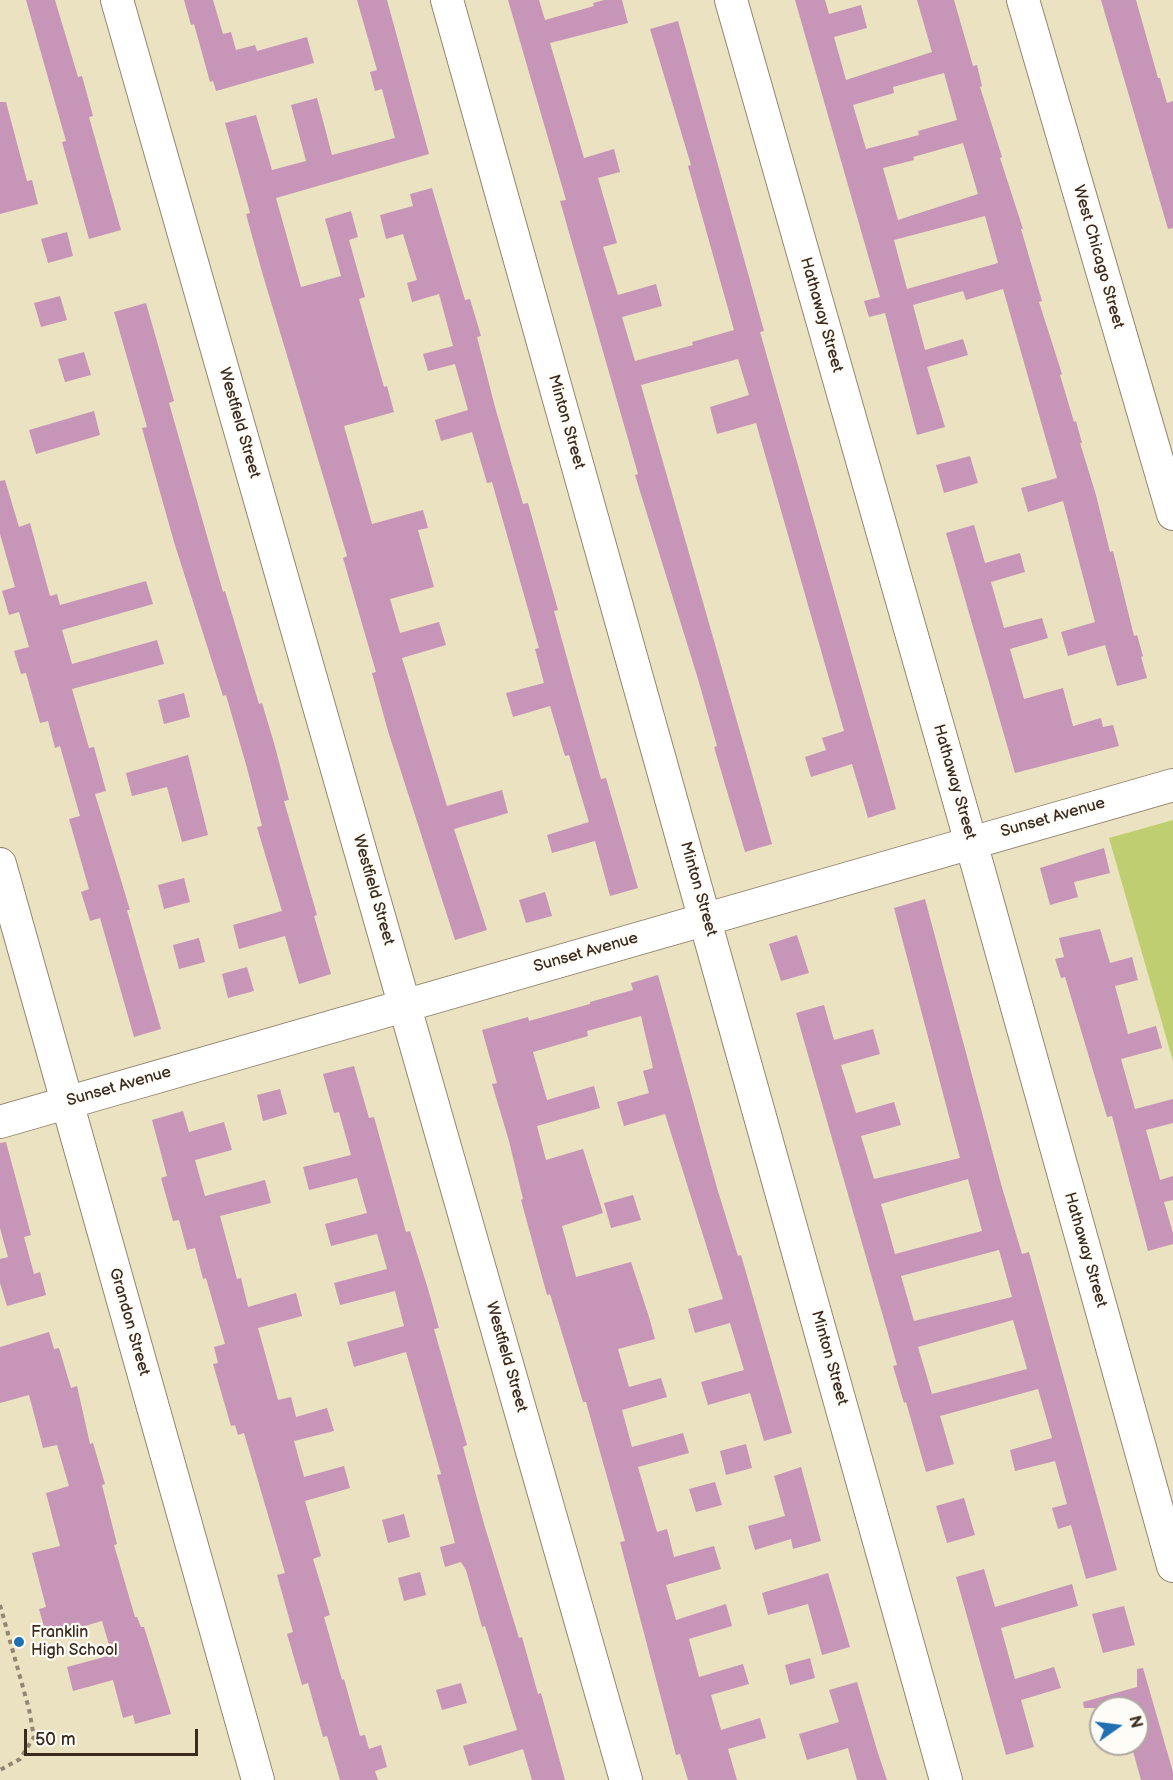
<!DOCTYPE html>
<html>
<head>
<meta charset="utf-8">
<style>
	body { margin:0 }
	#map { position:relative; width:1173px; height:1780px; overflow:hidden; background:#ebe2c2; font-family:"Balsamiq Sans",sans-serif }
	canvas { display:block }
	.north { position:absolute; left:1089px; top:1696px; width:60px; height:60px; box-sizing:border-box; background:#fdfcf7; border:2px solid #afa8a0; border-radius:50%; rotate:76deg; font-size:16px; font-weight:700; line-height:24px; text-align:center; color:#3b2a1e }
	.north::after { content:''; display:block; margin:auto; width:21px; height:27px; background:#1f6fb2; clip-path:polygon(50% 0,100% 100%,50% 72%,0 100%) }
	.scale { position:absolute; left:24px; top:1729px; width:174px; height:27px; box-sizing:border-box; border:3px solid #3b2a1e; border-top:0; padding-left:8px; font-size:18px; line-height:21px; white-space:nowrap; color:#3b2a1e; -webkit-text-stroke:4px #fdfcf7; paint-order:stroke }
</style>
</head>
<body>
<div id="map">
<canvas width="1173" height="1780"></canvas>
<div class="north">N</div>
<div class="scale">50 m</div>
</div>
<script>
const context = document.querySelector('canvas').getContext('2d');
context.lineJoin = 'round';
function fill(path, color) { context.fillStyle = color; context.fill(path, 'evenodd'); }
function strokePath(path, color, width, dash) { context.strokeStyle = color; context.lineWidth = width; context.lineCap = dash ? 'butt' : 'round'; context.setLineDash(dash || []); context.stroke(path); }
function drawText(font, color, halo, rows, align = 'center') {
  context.font = font + ' "Balsamiq Sans",sans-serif'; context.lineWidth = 4.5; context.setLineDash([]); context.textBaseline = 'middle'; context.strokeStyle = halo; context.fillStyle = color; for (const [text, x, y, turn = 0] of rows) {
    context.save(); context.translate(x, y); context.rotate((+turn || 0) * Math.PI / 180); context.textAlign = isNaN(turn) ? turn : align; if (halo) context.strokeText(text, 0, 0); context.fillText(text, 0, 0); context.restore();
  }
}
fill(new Path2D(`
	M1173,820V1061L1109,838Z`), '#bece71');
fill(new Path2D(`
	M26,0H55L78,77L82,76L93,116L89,117L121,230L89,239L62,142L66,141Z
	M184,0H213L223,34L231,32L236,50L255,45L257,51L307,37L314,63L216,91L213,81L210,82L194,24L191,25Z
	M357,0H387L429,154L276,198L301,287L341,276L325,219L351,211L358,237L349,240L365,297L359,299L384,387L387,386L394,412L344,426L372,524L423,510L428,528L418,530L434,587L390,599L400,633L439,622L446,645L402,658L447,806L502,790L508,813L454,829L487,930L455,940L388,731L372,673L376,672L343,558L347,556L262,272L246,214L250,213L225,123L256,115L272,170L306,161L291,105L317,98L332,155L395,138L382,89L375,91L370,72L377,70Z
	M508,0H539L545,20L594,6L593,3L604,0H622L628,23L550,43L584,158L614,149L620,172L598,178L617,243L603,247L618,295L656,284L662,306L622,317L635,361L693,345L692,342L734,330L688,166L691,165L650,29L678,21L764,331L760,332L896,809L868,818L852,764L811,777L805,757L826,750L822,738L844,731L756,423L717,434L710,407L749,395L738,359L641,385L772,844L745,852L714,747L717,746L698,679L635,475L638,474L560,201L566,200Z
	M795,0H825L829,14L861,5L867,28L834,37L846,80L932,52L917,0H954L973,66L977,65L982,86L980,87L1002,157L1000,158L1023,229H1021L1042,301L1039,302L1062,374L1060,375L1074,422L1076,421L1082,443H1080L1096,495L1110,552L1113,551L1134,636L1137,635L1143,656L1141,657L1147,678L1117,686L1105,645L1068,656L1061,632L1095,622L1063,501L1028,512L1021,488L1057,478L1003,289L966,300L963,291L913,305L925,350L963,339L968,355L927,367L945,427L917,435L885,313L869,317L864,301L880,297ZM944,73L957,120L918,131L919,135L866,149L853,105L894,93L893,87ZM963,143L978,194L898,220L883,168L914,160L913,157ZM985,216L998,263L907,289L894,240Z
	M1101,0H1136L1158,78H1160L1167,103L1173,101V228L1168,229Z
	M0,102H6L27,181L32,180L38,204L0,214Z
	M432,188L465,300L470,299L481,336L477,337L495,407L523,504L528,503L558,610L554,611L573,680L601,779L606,778L638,888L610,896L595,841L552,853L547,835L589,822L569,755L565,756L550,706L513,717L506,693L544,683L535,649L539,648L492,482L487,483L472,432L441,441L435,420L468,410L455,364L428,371L423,354L453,346L439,294L412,302L407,283L417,280L403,234L386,239L380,215L413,206L410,194Z
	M67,232L73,256L48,263L41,239Z
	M60,296L67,320L41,327L34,303Z
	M146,303L174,401L169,403L223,592L225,591L259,704L262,703L274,743L289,800L284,801L317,915L314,916L331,974L299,984L285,936L239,949L233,925L282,911L257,827L262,826L247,768L226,695L223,696L174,542L142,428L147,427L114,312Z
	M84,352L91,375L65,382L58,359Z
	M94,411L100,435L36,454L29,430Z
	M970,456L978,483L944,493L936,465Z
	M5,480L19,527L30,523L50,596L57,594L60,605L146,581L153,604L62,630L72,664L157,640L164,664L72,689L89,748L94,747L106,791L95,794L130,910H127L161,1029L134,1037L100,918L90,921L81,892L89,889L69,819L80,816L60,746L55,748L48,721L40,723L26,673L21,674L14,651L29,647L19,612L9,615L2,591L15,587L0,534V481Z
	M974,525L985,563L1020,553L1025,572L991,582L1004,628L1042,618L1048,638L1010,649L1024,699L1063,688L1073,726L1101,718L1103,727L1113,725L1119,746L1015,773L946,533Z
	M184,693L190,717L164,724L158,700Z
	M188,755L208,835L182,842L167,787L132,796L126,773Z
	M1104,848L1110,873L1074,882L1078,897L1050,905L1040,868Z
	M184,878L190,902L164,909L158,885Z
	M545,892L552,916L526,923L519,900Z
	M925,899L1001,1184L1022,1254L1029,1252L1117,1570L1086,1579L1071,1525L1058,1529L1052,1508L1067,1504L1055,1461L1015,1471L1010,1450L1052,1438L1038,1389L940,1416L954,1464L926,1472L906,1402L904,1403L893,1366L897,1365L796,1013L824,1005L834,1040L873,1029L880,1054L841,1065L856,1113L894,1102L901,1125L861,1136L874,1179L960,1158L894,908ZM968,1179L982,1231L895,1254L881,1204ZM999,1250L1012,1297L914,1321L901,1276ZM1013,1320L1027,1369L932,1394L918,1347Z
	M1100,929L1110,963L1132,957L1138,980L1115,986L1128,1034L1156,1026L1162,1048L1121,1059L1135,1109L1173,1099V1123L1146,1130L1160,1180L1173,1176V1200L1164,1202L1173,1233V1244L1148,1251L1112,1116L1107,1117L1065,977L1061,978L1055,959L1064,957L1059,938Z
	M797,935L809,973L781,981L769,944Z
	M199,938L205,962L179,969L173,945Z
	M247,967L254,991L228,998L222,974Z
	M658,975L717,1188L738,1256L741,1255L792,1433L764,1441L750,1393L708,1405L701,1382L744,1370L730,1323L695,1333L688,1309L723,1299L665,1114L624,1126L617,1102L649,1093L643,1071L653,1068L641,1016L587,1031L588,1036L533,1052L547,1100L594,1086L600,1108L537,1126L546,1160L583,1149L603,1213L562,1226L576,1277L631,1262L649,1317L655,1339L618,1349L629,1387L661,1378L667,1397L622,1410L632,1447L683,1433L689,1453L638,1467L657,1532L667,1529L674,1557L714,1546L721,1569L666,1585L676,1620L726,1604L732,1626L689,1639L699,1677L743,1664L749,1684L711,1695L721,1730L760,1718L766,1738L728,1749L737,1780H688L680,1754L676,1755L620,1542L625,1541L586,1402H583L550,1294L547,1295L521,1200L523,1199L509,1141L492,1084L497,1083L482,1030L528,1017L529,1021L590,1004V1002L633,990L631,983Z
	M354,1066L369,1118L374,1117L406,1232L410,1231L428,1289L439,1328L434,1329L467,1445L463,1447L484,1524L519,1638L522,1637L538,1694L541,1693L565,1780H532L523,1749L469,1766L463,1746L517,1730L485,1626L482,1627L466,1570L461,1562L445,1567L440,1547L455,1543L437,1475L441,1474L406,1352L354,1367L347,1342L404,1326L395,1291L340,1305L334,1283L387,1269L377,1234L331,1246L325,1224L367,1213L357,1178L309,1190L303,1167L351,1155L339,1112L334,1113L323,1074Z
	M280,1089L287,1114L263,1121L257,1095Z
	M183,1111L189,1132L224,1122L232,1150L195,1160L205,1196L265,1180L271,1203L220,1216L237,1279L241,1278L248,1307L296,1293L302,1316L258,1328L278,1400L291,1397L296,1417L327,1408L334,1431L294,1441L304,1477L344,1466L350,1488L305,1501L321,1556L313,1559L330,1615L324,1617L342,1680L344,1679L360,1736L365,1735L369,1749L381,1745L387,1767L375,1771L378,1780H340L327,1736L323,1737L308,1683L302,1685L287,1634L293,1632L277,1575L285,1573L244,1433L238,1435L235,1425L231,1426L213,1364L218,1363L214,1347L225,1344L206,1278L203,1279L195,1248L187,1250L179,1220L173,1221L161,1178L167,1176L152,1120Z
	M6,1142L31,1235L24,1237L34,1274L40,1272L46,1295L7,1306L0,1283V1259L8,1257L0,1228V1143Z
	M633,1195L641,1220L611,1228L604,1203Z
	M49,1332L54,1349L59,1348L71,1388L77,1386L90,1444L93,1443L105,1484L102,1485L117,1544L114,1545L135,1617H137L141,1627H144L171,1714L135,1724L133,1715L123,1718L113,1680L73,1691L67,1667L112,1655L102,1621L47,1637L39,1609L46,1607L32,1553L60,1546L46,1493L69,1486L57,1445L43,1448L29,1395L0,1403V1347Z
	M746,1444L752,1468L726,1475L720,1451Z
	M801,1467L821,1541L793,1549L791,1539L755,1550L748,1526L785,1516L774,1476Z
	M715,1482L722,1505L696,1512L689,1489Z
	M964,1498L975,1535L947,1543L936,1506Z
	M404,1514L410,1537L388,1543L382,1520Z
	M984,1569L995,1607L1072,1584L1078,1606L1001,1628L1015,1679L1054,1667L1061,1688L1021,1700L1034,1747L1006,1755L956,1577Z
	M420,1572L426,1595L404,1601L398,1578Z
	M828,1573L850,1647L822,1655L808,1604L768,1615L762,1593Z
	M1124,1606L1135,1645L1103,1653L1092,1614Z
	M810,1658L815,1678L790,1685L785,1665Z
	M1143,1668L1173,1772V1780H1141L1131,1744H1137V1708H1084L1083,1702L1137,1687V1669Z
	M857,1682L877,1750L887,1780H857L848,1748L807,1760L799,1734L839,1722L829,1690Z
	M461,1683L467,1703L442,1710L436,1690Z`), '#c695b7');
const minor = new Path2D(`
	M117,0L626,1780
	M447,0L946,1780
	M731,0L979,871L1173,1566
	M1023,0L1173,514
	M0,864L258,1780
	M0,1122L1173,785`);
strokePath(minor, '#938670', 34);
strokePath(new Path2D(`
	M0,1605L29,1709L34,1737L20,1759L0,1770`), '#938670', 4, [4.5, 4.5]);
strokePath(minor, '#fff', 32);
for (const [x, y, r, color] of [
	[19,1642,6,"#1f6fb2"]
]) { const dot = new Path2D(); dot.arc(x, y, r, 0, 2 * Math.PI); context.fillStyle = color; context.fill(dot); strokePath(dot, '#fdfcf7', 2); }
drawText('16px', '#3b2a1e', '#fdfcf7', [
	["West Chicago Street",1098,257,74],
	["Hathaway Street",821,315,74],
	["Minton Street",566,422,74],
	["Westfield Street",239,423,74],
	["Hathaway Street",954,782,74],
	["Sunset Avenue",1053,818,-16],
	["Minton Street",698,889,74],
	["Westfield Street",373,890,74],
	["Sunset Avenue",586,953,-16],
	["Sunset Avenue",119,1087,-16],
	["Hathaway Street",1085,1250,74],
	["Grandon Street",129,1322,74],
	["Westfield Street",506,1357,74],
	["Minton Street",829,1358,74]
]);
drawText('16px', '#3b2a1e', '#fdfcf7', [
	["Franklin",31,1633],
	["High School",31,1651]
], 'left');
</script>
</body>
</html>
